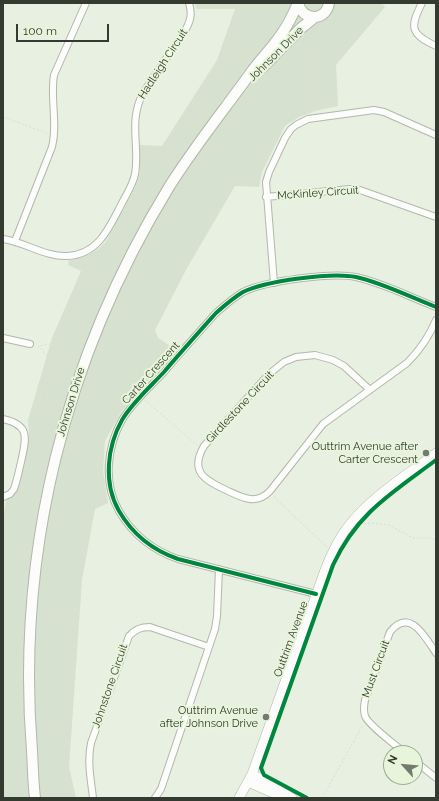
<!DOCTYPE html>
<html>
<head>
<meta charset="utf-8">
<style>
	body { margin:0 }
	#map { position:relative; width:439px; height:801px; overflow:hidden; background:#e8f0e1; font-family:Raleway,sans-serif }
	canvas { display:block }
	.frame { position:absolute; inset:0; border:4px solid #353a30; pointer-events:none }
	.north { position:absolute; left:383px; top:745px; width:40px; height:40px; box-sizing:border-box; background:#e7f6db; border:1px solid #a0ab97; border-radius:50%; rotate:297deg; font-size:11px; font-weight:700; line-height:16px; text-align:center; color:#353a30 }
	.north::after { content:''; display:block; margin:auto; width:14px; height:18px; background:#747a6e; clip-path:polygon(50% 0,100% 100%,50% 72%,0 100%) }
	.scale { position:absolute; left:16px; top:24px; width:93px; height:18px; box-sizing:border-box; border:2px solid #353a30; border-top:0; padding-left:5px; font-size:12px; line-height:14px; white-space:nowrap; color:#353a30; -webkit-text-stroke:3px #e7f6db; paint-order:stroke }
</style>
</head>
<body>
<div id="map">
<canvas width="439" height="801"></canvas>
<div class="frame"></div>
<div class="north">N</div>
<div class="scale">100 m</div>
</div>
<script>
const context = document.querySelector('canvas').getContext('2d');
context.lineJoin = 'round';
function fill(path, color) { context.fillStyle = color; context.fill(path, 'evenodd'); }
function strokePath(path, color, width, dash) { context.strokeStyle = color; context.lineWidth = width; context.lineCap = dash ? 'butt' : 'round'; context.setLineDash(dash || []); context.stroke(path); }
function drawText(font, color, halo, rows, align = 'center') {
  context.font = font + ' Raleway,sans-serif'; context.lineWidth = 4; context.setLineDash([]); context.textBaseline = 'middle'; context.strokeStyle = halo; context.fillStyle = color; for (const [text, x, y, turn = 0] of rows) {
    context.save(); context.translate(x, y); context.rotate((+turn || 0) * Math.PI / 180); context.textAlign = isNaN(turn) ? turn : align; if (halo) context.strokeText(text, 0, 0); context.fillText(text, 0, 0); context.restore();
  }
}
fill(new Path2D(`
	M194,3H381L385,7L336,65L338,106L315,111L299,117L285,126L262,172L259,187L235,186L187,268L155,330L158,338L175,349L121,412L105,441L103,471L108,503L95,509L82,580L69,767L76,798H3V518L6,501L17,491L29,436L28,420L52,338L81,271L68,265L69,260L80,258L94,252L105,243L136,186L140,171V145L162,146L217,60L235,9H197Z`), '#d7e1cf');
const street = new Path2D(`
	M422,3C409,28 411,34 436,46
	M266,197L350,189L360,190L436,217
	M3,239C25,242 45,257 67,256C98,255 109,228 121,205C126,195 133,185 135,174C140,145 128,122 143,93L186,29C191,20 192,13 189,3
	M15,241L52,147C58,124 50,99 54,75L86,3
	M274,283L266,182L269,172L285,138L291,129L296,125L308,119L374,110L384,112L436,135
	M3,338L30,344
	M370,390L344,366L333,360L315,355L296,357L284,362L269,374L204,446C189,472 205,480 226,490C241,497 256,506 270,491L323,424L407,363C420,350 429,337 436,320
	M3,419C31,425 26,439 21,462C19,471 17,480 14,489L10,494L3,497
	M316,594L178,559C152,550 133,535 119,511C103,483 107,447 122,420C132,403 150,387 164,372C181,352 199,332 216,313C225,305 233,298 243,292C265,281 332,272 356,277C383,283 410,297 436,307
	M405,753C396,745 369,726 365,716C363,710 364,705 365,700L390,632C410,607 425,637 436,653
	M415,761L436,778
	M93,798C91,780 87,762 91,743L129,636C136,629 141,627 150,627L209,647
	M155,798L161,789L215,629L217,616L219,569`);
const secondary = new Path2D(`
	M252,774L280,789L290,797
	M248,782L277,795L292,798
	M239,798L252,774L325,570C330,557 336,544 344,532C367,499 404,477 436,453`);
const primary = new Path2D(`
	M298,3C302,21 326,22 329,3
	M263,67L300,29L315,17
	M35,798C33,782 33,766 32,751C16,552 65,357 169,187C194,147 224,110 252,71C262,57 275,45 284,30C290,22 294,12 298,3`);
strokePath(street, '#b2b7ac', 8);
strokePath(secondary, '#b2b7ac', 10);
strokePath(primary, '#b2b7ac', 12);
strokePath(new Path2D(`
	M274,3L281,5L286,8
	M196,4L201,3
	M241,17L250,3
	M315,28L321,25
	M303,44L316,28
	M303,114C308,107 316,98 317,89C317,74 298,51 304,37
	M3,117L47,133
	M142,149L162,150L168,146L218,68L232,42L241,18V10L236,3
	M145,400L197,445
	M31,447L32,437V420L42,403L51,366L49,358L38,346L50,344L55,340L87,280L89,272L82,263L79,261
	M274,497L327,547
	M360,524L373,523L389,525L413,538H428L436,540
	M322,798L363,725`), '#dadcd8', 1, [2, 2]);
strokePath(street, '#fcfdfa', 6);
strokePath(secondary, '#fcfdfa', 9);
strokePath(primary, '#fcfdfa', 10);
strokePath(new Path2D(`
	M316,594L178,559C152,550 133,535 119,511C103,483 107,447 122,420C132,403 150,387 164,372C181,352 199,332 216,313C225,305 233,298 243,292C265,281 332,272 356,277C383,283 410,297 436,307
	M307,798L264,775L261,768L333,565C357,513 392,493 436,460`), '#00873e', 4);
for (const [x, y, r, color] of [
	[426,453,4,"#747a6e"],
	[266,717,4,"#747a6e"]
]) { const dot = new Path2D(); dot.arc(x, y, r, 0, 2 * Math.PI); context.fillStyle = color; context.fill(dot); strokePath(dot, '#e7f6db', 1.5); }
drawText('11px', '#353a30', '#e7f6db', [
	["Johnson Drive",276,54,-45],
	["Hadleigh Circuit",163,64,-57],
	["McKinley Circuit",318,193,-4],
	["Carter Crescent",151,373,-48],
	["Johnson Drive",71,402,-73],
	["Girdlestone Circuit",240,407,-47],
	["Outtrim Avenue",291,639,-70],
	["Must Circuit",376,669,-70],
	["Johnstone Circuit",110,686,-71]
]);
drawText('11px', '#353a30', '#e7f6db', [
	["Outtrim Avenue after",418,447],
	["Carter Crescent",418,460],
	["Outtrim Avenue",258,711],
	["after Johnson Drive",258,724]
], 'right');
</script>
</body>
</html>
